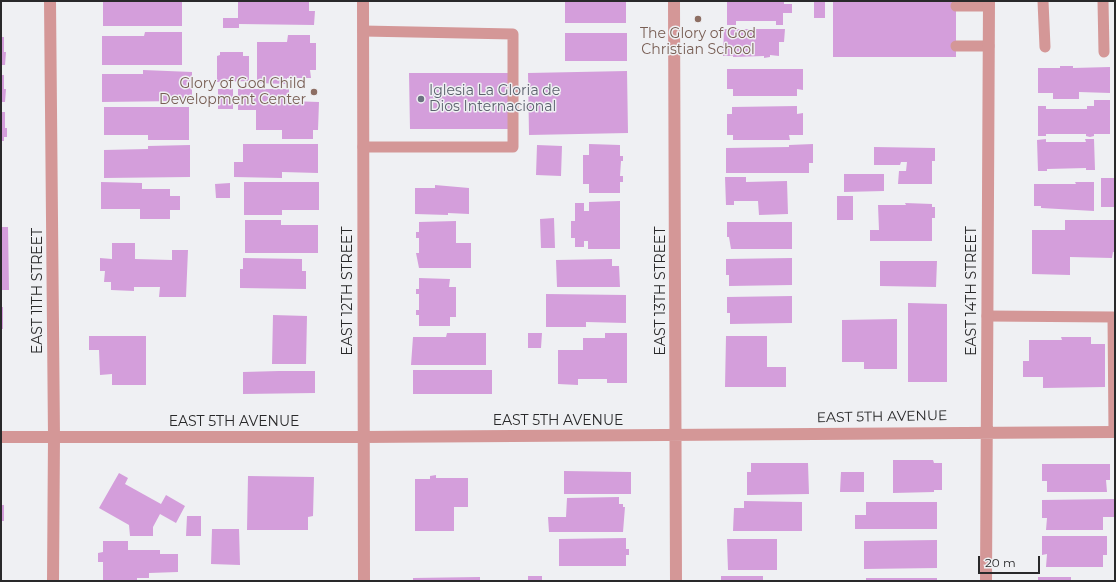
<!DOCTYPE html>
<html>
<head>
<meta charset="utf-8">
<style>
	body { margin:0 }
	#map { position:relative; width:1116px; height:582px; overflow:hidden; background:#eff0f3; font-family:Montserrat,sans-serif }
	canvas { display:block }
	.frame { position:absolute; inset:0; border:2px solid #29292a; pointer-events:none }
	.scale { position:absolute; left:978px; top:556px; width:62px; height:18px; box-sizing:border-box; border:2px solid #29292a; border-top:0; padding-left:5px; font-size:12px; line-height:14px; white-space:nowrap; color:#29292a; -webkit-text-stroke:3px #eff0f3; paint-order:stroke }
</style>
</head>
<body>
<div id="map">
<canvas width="1116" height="582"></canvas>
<div class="frame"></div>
<div class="scale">20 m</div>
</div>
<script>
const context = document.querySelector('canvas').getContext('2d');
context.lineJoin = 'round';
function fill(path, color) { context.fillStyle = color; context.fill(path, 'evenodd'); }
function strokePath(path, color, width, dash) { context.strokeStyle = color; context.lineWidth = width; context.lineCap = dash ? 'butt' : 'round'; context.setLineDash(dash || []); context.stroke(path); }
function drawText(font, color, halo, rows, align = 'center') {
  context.font = font + ' Montserrat,sans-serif'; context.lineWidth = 3; context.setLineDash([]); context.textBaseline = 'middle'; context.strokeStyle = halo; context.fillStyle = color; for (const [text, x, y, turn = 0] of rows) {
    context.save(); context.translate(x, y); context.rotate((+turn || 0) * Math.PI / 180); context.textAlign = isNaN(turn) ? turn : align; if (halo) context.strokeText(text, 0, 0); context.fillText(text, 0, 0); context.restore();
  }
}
fill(new Path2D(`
	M103,1H182V26H103Z
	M238,1H309V11H315L314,25L239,24V28H223V18H238Z
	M565,1H626V23H565Z
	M727,1H784V4H792V13H783V25H776V21H736V25H727Z
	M814,1H825V18H814Z
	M833,1H956V57H833Z
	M724,29H785L784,42H779V56L770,55V57L764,58V56L733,57V56H723Z
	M145,32H182V65H102V36H144Z
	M565,33H627V61H565Z
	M288,35H310V43H316V70H310L311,78H287V84L257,83V42H287Z
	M1,37H4V52H6L5,65H1Z
	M220,52H243V56H249V81L217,82V56L220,55Z
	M1060,66H1073V68L1110,67V93L1079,92V99H1053V93H1038V68H1060Z
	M727,69H803V90L797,89V96H733V89H727Z
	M143,70L192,72V100H181V101L102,102V74H143Z
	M627,71L628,133L529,135L528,73Z
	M409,73H508V129H410Z
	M1,75H4V89H6L5,102H1Z
	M218,89H233V109H218Z
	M238,89H289V101L319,102L318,130H313V139H282V130H256V110H238Z
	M1094,100H1110V134H1094V136L1090,137L1086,136V134H1046V136H1038V106H1046V109H1087V106H1094Z
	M797,106V114L803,113V135H789L790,140H733V135H727V114H732V107Z
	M104,107H189V140H148V135H104Z
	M1,112H5V128H7V137H4V141H1Z
	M1046,139V142H1086L1085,139H1094L1095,170H1086V168L1047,169V171H1038L1037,140Z
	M243,144H318V173L282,172V178L234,177V162H243Z
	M589,144L620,145V156H623V161H621L620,176H623V182H620V193H589V184H583V155H589Z
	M813,144V163H809V173H726V148L789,147V145Z
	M190,145V177L104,178V150L148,149V146Z
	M537,145L562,146L561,176L536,175Z
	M874,147L935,148V161H932V184H898L899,171H906L907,162H901L900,165H874Z
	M844,174H884V191L844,192Z
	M725,177H746V182L787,181L788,214L759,215L758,201H734V205H726Z
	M1101,178H1115V207H1101Z
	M101,182L142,183V189H170V196H180V210H170V219H140V209H101Z
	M244,182H319V210H282V215H244Z
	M1075,182H1094V211L1041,208V206H1034V184H1076Z
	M230,183V198H216L215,184Z
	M435,185L469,188V214L448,213V215L415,214V188H435Z
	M837,196H853V220H837Z
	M620,201V249H588V241H584V247H575V238H571V221H575V203H584V211H589V202Z
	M905,203L932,204V207H935V218H932V241H870V230H879L878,205H906Z
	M554,218L555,248H541L540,219Z
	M245,220H281V225H318V253H245Z
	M1065,220H1115V252H1113L1112,258L1070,257V275L1032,274V230H1065Z
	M456,221V243H471V268H419L416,253H419V238H416V232H419V222Z
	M727,222H792V249H731L729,237H727Z
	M1,227H8L9,290H1Z
	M112,243H135V259L172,260V250H188L186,297H159L160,287H134V291L111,290V282H104L105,271H100V258L112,259Z
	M243,258L302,259V271H306V289L240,288V269H243Z
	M792,258V285L729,286V275H726V259Z
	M612,259V266H619L620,287H557L556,260Z
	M880,261H937L936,287L880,286Z
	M419,278L450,279L449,287H456V317H450V326H419V315H416V310H419V294H416V289H419Z
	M546,294L626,295V323L586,322V327H546Z
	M792,296V323L730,324V313H727V297Z
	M908,303L947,304V382H908Z
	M1,307H3V329H1Z
	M273,315L307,316L306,364H272Z
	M897,319V369H864V362H842V320Z
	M447,333H486V365H411L413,337H446Z
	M528,333H542L541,348H528Z
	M605,333H627V383H607V379H578V385L558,384V350H583V338H605Z
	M89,336H146V385H112V374L100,375L99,350H89Z
	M726,336H767V367H786V387H725Z
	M1061,337H1091V344H1105V387L1043,388V377H1023V361H1029V340H1062Z
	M413,370H492V394H413Z
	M279,371H315V393L243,394V372Z
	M893,460H933L934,463H942V490H934V492L893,493Z
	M751,463H808L809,494L747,495V472H751Z
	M1042,464H1110V480H1106L1107,492H1047V481H1042Z
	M564,471L631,472V494H564Z
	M841,472H864V492H840Z
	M119,473L128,478L125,484L161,504L166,495L185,506L176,523L160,514L153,527V536H130L129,525L99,508Z
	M436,475V478H468V507H454V531H415V479H430V476Z
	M248,476L314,477L313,516L308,517V530H247Z
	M619,497V504H623V507H625L623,532H549L548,517H566L567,498Z
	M1115,499V517H1103V530H1046L1047,518H1042V500Z
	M744,501L802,502V531H733L734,508H744Z
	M866,502H937V529H855V515H866Z
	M1,505H4V521H1Z
	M187,516H201V536H186Z
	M212,529H239L240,565L211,564Z
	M1042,536H1107V555H1103V567H1046L1047,554L1042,555Z
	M626,538V549H629V555H626V566H559V539Z
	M727,539H777V570H728Z
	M937,540V568L864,569V541Z
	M103,541H128V550H160V554H178V572L149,573V578H137V581H103V562H98V553L103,552Z
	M528,576H542V581H528Z
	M721,576H763V581H721Z
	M480,577V581H413V578Z
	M1038,577H1071V581H1038Z
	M866,578H937V581H866Z`), '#d49edb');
strokePath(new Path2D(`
	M1043,1L1045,47
	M1103,1L1104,52
	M956,6H989
	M363,31L513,34V147H363
	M956,46H989
	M987,316L1113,317L1114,432`), '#d49797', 11);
strokePath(new Path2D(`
	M50,1L54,437L53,581
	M363,1L364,581
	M674,1L676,581
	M1,437H363L1115,432
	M986,581L989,1`), '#d49797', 12);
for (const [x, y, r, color] of [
	[698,19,4,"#8d6e63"],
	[314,92,4,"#8d6e63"],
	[421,99,4,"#6b7280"]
]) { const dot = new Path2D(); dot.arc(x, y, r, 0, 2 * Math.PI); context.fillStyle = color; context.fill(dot); strokePath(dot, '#eff0f3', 1.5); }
drawText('14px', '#785e54', '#eff0f3', [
	["The Glory of God",698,34],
	["Christian School",698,50],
	["Glory of God Child",306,84,"right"],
	["Development Center",306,100,"right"]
]);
drawText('14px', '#5b616d', '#eff0f3', [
	["Iglesia La Gloria de",429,91],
	["Dios Internacional",429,107]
], 'left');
drawText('14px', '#29292a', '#eff0f3', [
	["EAST 11TH STREET",38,291,-90],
	["EAST 12TH STREET",348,291,-90],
	["EAST 13TH STREET",661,291,-90],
	["EAST 14TH STREET",972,291,-90],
	["EAST 5TH AVENUE",882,417,-1],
	["EAST 5TH AVENUE",558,421],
	["EAST 5TH AVENUE",234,422]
]);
</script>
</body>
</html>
